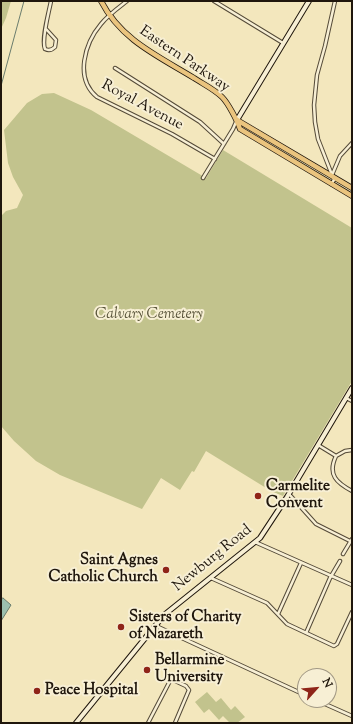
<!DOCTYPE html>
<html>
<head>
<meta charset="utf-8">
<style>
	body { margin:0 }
	#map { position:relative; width:353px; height:724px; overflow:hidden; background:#f3e7bd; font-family:"Sorts Mill Goudy",serif }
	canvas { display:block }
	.frame { position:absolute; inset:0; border:2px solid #1f160c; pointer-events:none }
	.north { position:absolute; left:297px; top:668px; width:40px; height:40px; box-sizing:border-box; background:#f7efd4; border:1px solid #a19884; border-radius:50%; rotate:63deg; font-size:11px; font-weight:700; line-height:16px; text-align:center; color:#1f160c }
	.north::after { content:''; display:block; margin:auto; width:14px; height:18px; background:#8f2418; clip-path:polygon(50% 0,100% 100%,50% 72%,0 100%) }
</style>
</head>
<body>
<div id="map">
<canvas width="353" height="724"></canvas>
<div class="frame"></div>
<div class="north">N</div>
</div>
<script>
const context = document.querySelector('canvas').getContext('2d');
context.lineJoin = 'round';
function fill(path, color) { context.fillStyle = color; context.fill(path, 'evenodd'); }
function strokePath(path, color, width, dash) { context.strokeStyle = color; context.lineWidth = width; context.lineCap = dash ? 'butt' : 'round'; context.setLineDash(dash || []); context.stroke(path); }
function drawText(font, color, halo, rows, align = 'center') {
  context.font = font + ' "Sorts Mill Goudy",serif'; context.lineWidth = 4; context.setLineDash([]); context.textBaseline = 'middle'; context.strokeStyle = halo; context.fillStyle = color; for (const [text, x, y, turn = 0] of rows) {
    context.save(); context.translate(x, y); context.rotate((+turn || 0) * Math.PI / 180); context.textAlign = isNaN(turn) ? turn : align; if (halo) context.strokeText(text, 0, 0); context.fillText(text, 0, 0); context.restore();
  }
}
fill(new Path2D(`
	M1,1H11L6,18L1,29Z
	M54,93L91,110L206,178L223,150L352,228V381L283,496L271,491L206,451L194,472L192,471L180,490L161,478L142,509L60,475L36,461L14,441L1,426V216L6,211L17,208L23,195L13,177L8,163L4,130L27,103L42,94Z
	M207,692L216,702L221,698L231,710L235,706L245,717L237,723H230L223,716L219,720L209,709L204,713L195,702Z`), '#c2c38d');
const water = new Path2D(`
	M3,598L11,605L1,621V601Z`);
fill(water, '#9cc0ae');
strokePath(water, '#6a7c6d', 1);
strokePath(new Path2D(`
	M1,86L24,1`), '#6a7c6d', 1);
const street = new Path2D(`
	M127,1C118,8 108,15 101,24C85,43 74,78 97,97L172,134L215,159
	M214,1L283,43
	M46,29L56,40L55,47C52,50 49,51 45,49C41,40 49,12 51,1
	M115,68L200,122L224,144
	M332,175L340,156L352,143
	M203,178L233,129L236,122
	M331,184L334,180L318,139L315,122L314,105L317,75L325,46L335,1
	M346,398L352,401
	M318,445L336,456
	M336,456C327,475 337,483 352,491
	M336,456L345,451L352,450
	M289,494L316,524L352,542
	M255,542L352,585
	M343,554L352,539
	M211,578L267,603L287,624L334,646L337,644L352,612
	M278,614L301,563
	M156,626L305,695
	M306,633L330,578L340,561
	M316,700L352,716
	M148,723L171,679L186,686L189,690L175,723`);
const secondary = new Path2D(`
	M237,120L309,1
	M76,723L164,615L260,538L287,497L352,388`);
const primary = new Path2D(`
	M101,1C121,40 158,56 194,78C203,84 214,89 222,97C228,103 237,120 240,129L352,196
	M237,120L352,188`);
strokePath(street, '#544a38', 4.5);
strokePath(secondary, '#1f160c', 6);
strokePath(primary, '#1f160c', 6);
strokePath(street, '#f7efd4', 2.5);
strokePath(secondary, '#f7efd4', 4);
strokePath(primary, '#eac47e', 4.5);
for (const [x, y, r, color] of [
	[258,496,4,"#8f2418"],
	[166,570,4,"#8f2418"],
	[121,627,4,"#8f2418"],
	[147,670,4,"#8f2418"],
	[37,691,4,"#8f2418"]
]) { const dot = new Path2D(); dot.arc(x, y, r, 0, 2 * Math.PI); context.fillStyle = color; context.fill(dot); strokePath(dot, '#f7efd4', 1.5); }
drawText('15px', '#1f160c', '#f7efd4', [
	["Eastern Parkway",184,60,34],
	["Royal Avenue",142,106,28],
	["Newburg Road",213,559,-39]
]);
drawText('italic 15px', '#585339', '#f7efd4', [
	["Calvary Cemetery",149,315]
]);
drawText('bold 15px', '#1f160c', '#f7efd4', [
	["Carmelite",266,487],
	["Convent",266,504],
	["Saint Agnes",158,561,"right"],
	["Catholic Church",158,578,"right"],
	["Sisters of Charity",129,618],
	["of Nazareth",129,635],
	["Bellarmine",155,661],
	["University",155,678],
	["Peace Hospital",45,691]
], 'left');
</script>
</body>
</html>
